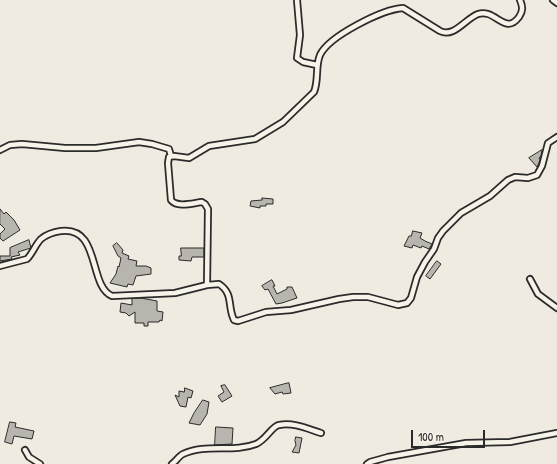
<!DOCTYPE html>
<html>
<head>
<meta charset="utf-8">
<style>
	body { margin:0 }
	#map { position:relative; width:557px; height:464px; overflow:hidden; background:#efebe0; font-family:"Patrick Hand",sans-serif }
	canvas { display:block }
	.scale { position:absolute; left:411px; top:430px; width:74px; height:18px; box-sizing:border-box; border:2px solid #2b2b2b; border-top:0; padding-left:5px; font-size:12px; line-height:14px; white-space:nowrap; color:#2b2b2b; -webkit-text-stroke:3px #f7f3e8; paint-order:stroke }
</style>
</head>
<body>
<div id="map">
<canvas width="557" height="464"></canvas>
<div class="scale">100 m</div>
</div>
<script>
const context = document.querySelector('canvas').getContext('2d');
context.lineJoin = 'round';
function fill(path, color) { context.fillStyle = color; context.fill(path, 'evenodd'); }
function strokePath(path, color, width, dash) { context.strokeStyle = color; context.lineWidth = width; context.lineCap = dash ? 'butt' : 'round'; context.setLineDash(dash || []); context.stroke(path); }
const building = new Path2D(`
	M542,150L541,156L539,158L540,160L538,165L537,167L529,158Z
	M262,198L273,199V204H266V206H260V208L250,206L251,201L262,200Z
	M0,209L4,214L6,212L14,220L20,230L3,241L0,238V234L5,229L0,224Z
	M413,231L422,233L420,238L425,241L432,244L429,249L422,246L421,248L413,245L412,248L404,246L409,236H411Z
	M29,240L31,248L18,252L20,255L11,257L12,259L0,261V256H10V248Z
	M117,243L123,250L122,253L129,256L128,259L137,261L136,266H146L151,268V274L136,276L133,285L128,284L127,287L110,283L116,274L118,266L119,267L121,258L118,256L113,246Z
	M181,248H204V257H192L191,261L179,260V256H181Z
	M437,261L441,264L430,279L426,276Z
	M272,280L275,286H273L277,294L287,289V287H292L297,298L282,303L276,304L268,289L265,290L262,286Z
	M141,298L157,301V311L163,312L162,321L160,320L159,322H148V326H144V323H135V312L129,316L126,313L120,312L121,303L132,305V299Z
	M289,383L291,393L283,394L282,392L275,394L270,388Z
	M225,385L232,396L222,402L218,396L224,392L221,386Z
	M185,388L193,391L191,398L188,397L186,407L180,406L175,395L179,397V391L184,392Z
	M203,400L209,402L207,414L200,425L189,423L194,413Z
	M10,422L16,423L15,427L34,431L32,439L14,436L12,444L5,442Z
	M216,427L233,428L232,444L215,445Z
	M296,437L302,438L299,453L292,452L296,445L295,441Z`);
fill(building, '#b8b5ae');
strokePath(building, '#2b2b2b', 1);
const street = new Path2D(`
	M297,0L300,35L297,58L303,62L317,65
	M553,0L557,3
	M0,150L10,145L22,144L65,148H96L139,142L152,144L169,149L171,156
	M0,266L27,259C33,253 35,245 41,239C47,234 54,232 61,231C101,226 88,286 112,296L175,293L207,285L219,284C234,294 227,306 234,320L238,321L266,312L291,310L339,299L353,297H368L398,305L407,303L411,298L417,277L425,262L434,249L438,238L443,231L461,213L490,196L508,180L515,177L528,178L537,175L542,166L548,143L557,137
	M530,279L538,294L557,308
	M207,285L208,209L205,204L202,202C193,203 177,208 171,200L168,163L169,157L174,156L189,158L209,146L255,139L283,122L314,92C319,80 315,67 320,55C329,36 383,9 403,8L440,31C454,38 465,19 478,14C495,8 505,36 519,17C523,11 523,7 520,0
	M25,450L29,457L40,464
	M172,464C176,461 179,456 183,454C206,443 233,453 256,444C266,440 272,426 279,425C294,422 308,429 321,433
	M367,464L370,462L388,457L466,443L510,442L557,433`);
strokePath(street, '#2b2b2b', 8);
strokePath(street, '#f7f3e8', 4.5);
</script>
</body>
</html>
